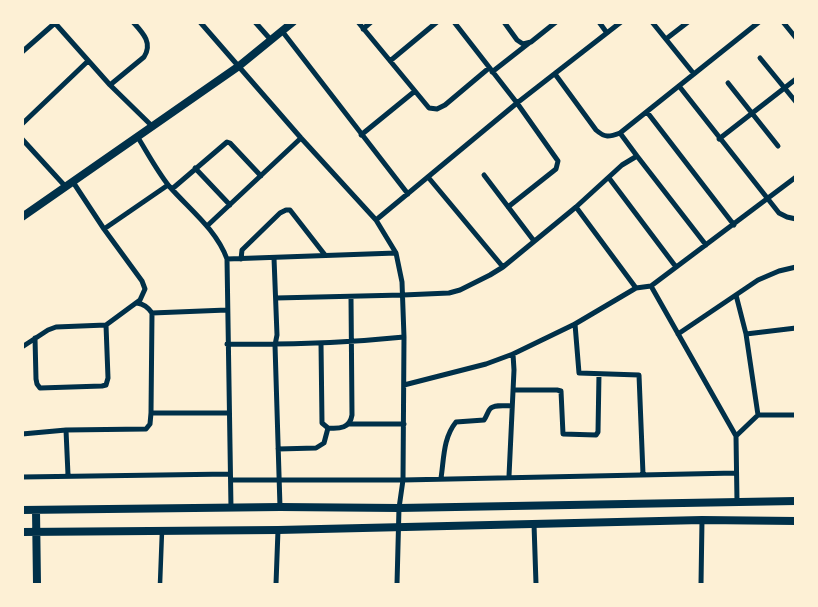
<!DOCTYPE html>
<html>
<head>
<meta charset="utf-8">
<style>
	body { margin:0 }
	#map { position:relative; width:818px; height:607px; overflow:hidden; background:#fdf0d5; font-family:"Public Sans",sans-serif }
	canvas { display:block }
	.frame { position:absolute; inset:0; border:24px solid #fdf0d5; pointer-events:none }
</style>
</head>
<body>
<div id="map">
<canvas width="818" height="607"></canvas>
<div class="frame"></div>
</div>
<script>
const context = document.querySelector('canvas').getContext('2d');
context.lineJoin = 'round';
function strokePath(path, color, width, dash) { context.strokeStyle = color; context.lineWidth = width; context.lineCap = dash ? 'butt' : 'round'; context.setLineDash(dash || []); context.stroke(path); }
strokePath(new Path2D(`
	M160,584L162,531`), '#003049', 4.5);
strokePath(new Path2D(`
	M54,22L110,85L153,127
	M200,22L301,138L376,220L396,253L402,282L404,337L403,480L399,508L397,584
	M255,22L271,40
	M358,22L429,108L437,109L445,105L489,68
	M454,22L517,103L558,161L556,169L508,207
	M504,22L517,40L523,44L531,42L556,22
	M599,22L607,33
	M652,22L694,74
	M783,22L796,38
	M363,29L371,22
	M282,31L408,194
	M666,39L688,22
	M22,52L55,23
	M760,58L796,102
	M390,61L437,22
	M492,72L529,43
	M555,74L596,130C605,138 609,137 620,133L759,22
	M728,83L778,146
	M110,85L144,57C153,43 143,33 133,22
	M679,86L779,213L787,217L796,219
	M647,112L734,225
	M22,124L88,61
	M620,133L637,156L706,245
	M361,135L415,91
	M137,136C147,152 157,171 169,186C189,209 216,229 227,259L231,508
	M22,139L65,186
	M719,139L796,79
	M195,168L230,205
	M484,175L534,241
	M428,177L503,267
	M609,178L676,267
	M172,189L227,142L230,143L261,176
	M576,207L636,288
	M376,220L517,103L621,22
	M207,226L301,138
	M104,229L168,185
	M274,258L277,335L275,345L280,507
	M227,259L396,253
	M241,259L242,250L280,213L286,210H290L325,255
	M651,286L736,436L737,502
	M736,295L746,334L758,415
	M276,298L403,295L449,293L460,290L490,275L503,267L576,207L622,165L637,156
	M137,303C144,304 148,307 152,313L227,310
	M575,324L579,373L639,375L643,474
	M678,334L758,280L779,271L796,267
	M746,334L796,328
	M35,338L36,379L37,384L40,388L102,386L106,385L108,378L106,325
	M321,343L322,423L328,428C340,429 350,428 352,415L351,297
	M227,344C286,345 345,343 404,337
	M22,347L48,330L56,327L106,325L140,300L145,289L142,281L104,229L73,182
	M404,385L486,364L513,354L575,324L636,288L651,286L796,177
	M513,390H557L561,391L563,434L596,435L598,432L599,374
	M151,413L152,313
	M349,424H404
	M66,430L68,475
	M22,434L66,430L146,429L150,424L151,413H228
	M736,436L758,415H796
	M278,449L316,448L324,443L328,428
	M509,476L514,370L513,354
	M22,477L230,474
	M441,478C444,459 443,438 456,422L484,420C487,416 488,411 490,409C494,404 507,406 512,406
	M231,480H403L736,473
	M534,524L536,584
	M276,584L278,530
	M701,584L702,520`), '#003049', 5);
strokePath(new Path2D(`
	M22,217L239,66L293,22
	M22,510L280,507L399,508L796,501
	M36,510L37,584
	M22,532L278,530L702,520L796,521`), '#003049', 8);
</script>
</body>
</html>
